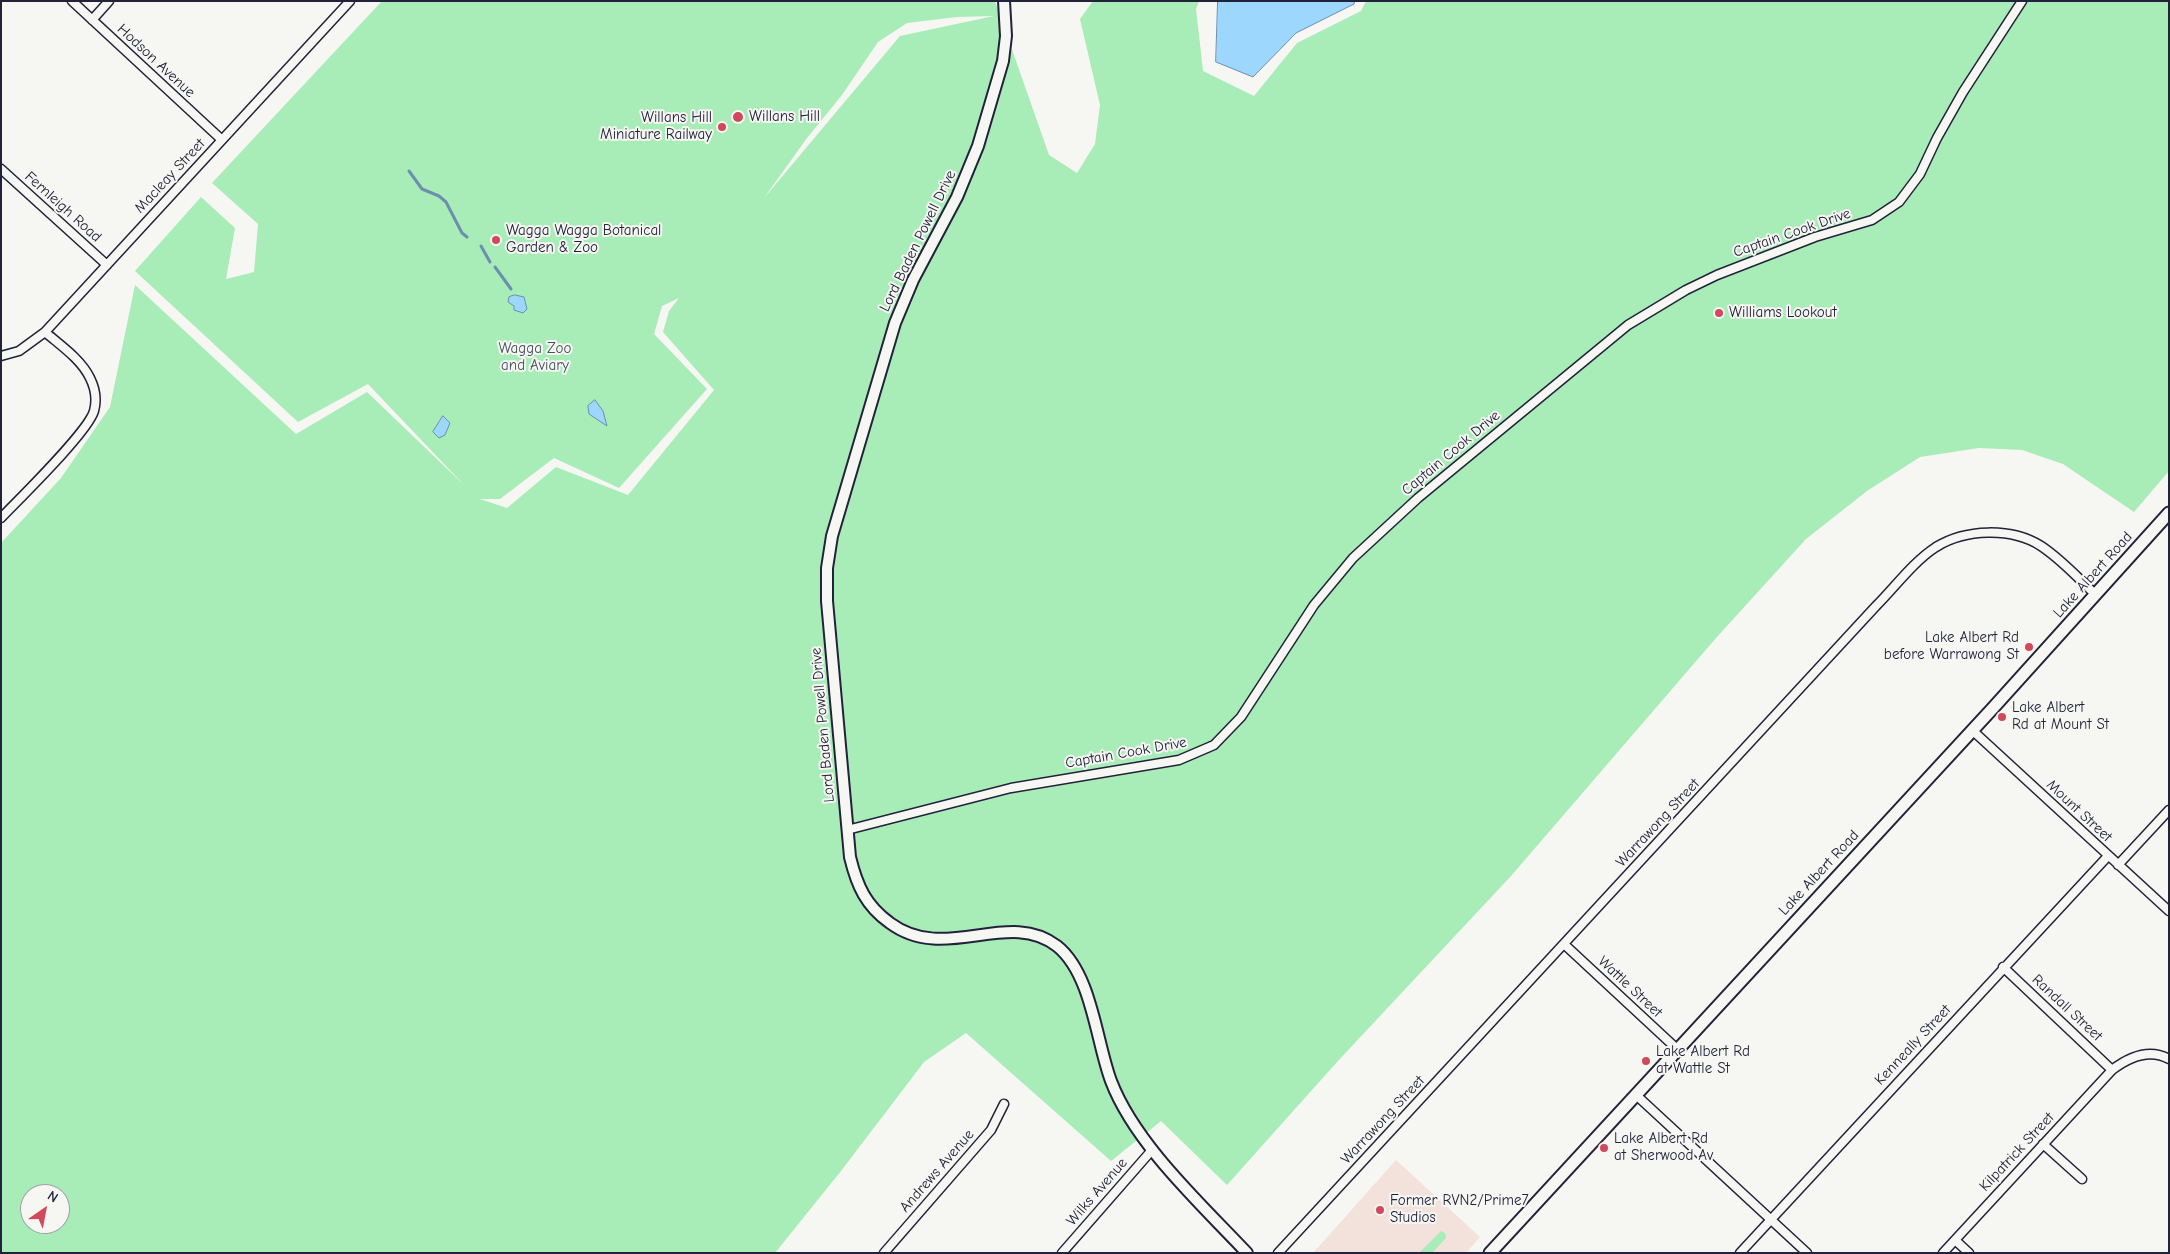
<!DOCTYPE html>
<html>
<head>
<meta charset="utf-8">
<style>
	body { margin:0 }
	#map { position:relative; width:2170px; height:1254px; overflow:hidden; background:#f6f6f2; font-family:"Comic Neue",sans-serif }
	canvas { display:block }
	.frame { position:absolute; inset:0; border:2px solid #22223b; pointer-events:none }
	.north { position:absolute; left:20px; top:1184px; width:50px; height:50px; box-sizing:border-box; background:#f6f6f2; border:1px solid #a1a1a9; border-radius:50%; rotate:33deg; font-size:14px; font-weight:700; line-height:20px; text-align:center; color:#22223b }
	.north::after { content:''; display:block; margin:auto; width:18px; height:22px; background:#d1495b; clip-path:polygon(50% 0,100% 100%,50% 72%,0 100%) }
</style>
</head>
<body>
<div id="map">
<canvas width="2170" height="1254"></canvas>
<div class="frame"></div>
<div class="north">N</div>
</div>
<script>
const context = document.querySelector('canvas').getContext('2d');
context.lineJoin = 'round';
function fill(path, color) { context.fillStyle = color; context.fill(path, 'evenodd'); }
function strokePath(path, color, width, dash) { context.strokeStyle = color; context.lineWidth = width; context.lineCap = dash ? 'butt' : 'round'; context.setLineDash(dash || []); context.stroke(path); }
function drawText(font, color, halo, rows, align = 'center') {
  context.font = font + ' "Comic Neue",sans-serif'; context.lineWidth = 4; context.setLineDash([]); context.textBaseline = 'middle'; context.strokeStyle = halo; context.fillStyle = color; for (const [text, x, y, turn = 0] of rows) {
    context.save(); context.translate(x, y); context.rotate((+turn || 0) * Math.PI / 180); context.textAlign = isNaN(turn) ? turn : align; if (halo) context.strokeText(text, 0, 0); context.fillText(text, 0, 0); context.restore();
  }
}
fill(new Path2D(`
	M1396,1160L1480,1237L1466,1253H1313Z`), '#f3e2db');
fill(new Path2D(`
	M382,1H995L1049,155L1077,173L1095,144L1100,105L1080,19L1093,1H1199L1196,9L1203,71L1254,96L1297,43L1361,11L1366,1H2169V471L2134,512L2063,464L2022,450L1979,448L1920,457L1867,491L1806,539L1716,638L1511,876L1337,1062L1227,1185L1161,1121L1111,1161L966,1033L924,1062L841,1171L775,1253H1V543L61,478L110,407L135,285L296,434L367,392L464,485L368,384L298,422L135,271L201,197L235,228L226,279L254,272L258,224L212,183ZM994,16L900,36L764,198L807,138L842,95L878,42L907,23L957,17ZM679,298L669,311L663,332L714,390L628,495L556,467L507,508L480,499H500L554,458L619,488L707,389L654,334L662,306ZM30,1194H60V1224H30Z
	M1441,1231L1445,1233L1446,1238L1432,1253H1419Z`), '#a8ecb8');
const water = new Path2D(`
	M1218,1H1355L1354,4L1296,33L1253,77L1216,62Z
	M515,295L524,297L527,309L523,313L514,310V306L508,302L509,297Z
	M595,400L603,411L607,426L589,414L588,406Z
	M443,416L450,423L445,435L439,438L433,432Z`);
fill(water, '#9dd7fe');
strokePath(water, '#6c8fb0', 1);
strokePath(new Path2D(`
	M409,171L422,189L439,196L446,202L462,233L467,237
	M481,246L490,262
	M495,267L511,289`), '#6c8fb0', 3);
const minor = new Path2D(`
	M72,1L222,140
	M92,20L109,1
	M1,169L107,265
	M1,356L19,351L45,332L350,1
	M1,518C20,498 88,432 94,411C97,400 95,388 90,378C81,359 60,345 45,332
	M1972,730L2169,911
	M847,830L1011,788L1179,760L1214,745L1241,717L1314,605L1353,558L1418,498L1628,325L1686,290L1717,275L1815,237L1872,220L1899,202L1920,174L1937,138L1963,92L2022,1
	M2118,865L2169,810
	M1565,945L1677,1049
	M2003,967L2112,1070
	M1635,1094L1807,1253
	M2043,1144L2082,1179
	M1955,1240L1969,1253
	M884,1253L991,1130L1004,1104
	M1062,1253L1152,1150
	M1278,1253L1876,606C1895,587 1913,562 1936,547C1965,529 2011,527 2041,546C2061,559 2078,578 2095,594
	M1740,1253L2108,856
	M1943,1253L2112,1070C2129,1057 2149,1048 2169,1059`);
const tertiary = new Path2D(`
	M1004,1L1006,36L1003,61L978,146L957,197L913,280L895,323L832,536L827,568V601L850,857C857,886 866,906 890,923C945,964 1008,908 1057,946C1092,974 1096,1041 1111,1081C1135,1144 1201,1204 1247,1253`);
const secondary = new Path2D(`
	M1490,1253L1993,708L2169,513`);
strokePath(minor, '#22223b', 11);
strokePath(tertiary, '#22223b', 14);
strokePath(secondary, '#22223b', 15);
strokePath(minor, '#f6f6f2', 8);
strokePath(tertiary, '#f6f6f2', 10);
strokePath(secondary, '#f6f6f2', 11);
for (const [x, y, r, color] of [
	[738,117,6,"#d1495b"],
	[722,127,5,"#d1495b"],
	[496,240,5,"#d1495b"],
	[1719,313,5,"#d1495b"],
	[2029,647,5,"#d1495b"],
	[2002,717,5,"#d1495b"],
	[1646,1061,5,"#d1495b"],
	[1604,1148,5,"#d1495b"],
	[1380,1210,5,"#d1495b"]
]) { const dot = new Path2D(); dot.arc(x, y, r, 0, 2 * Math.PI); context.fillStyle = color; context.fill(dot); strokePath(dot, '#f6f6f2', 2); }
drawText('15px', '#22223b', '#f6f6f2', [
	["Hodson Avenue",156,61,43],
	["Macleay Street",170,176,-47],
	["Fernleigh Road",63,207,42],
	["Captain Cook Drive",1792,233,-19],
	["Lord Baden Powell Drive",918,241,-64],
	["Captain Cook Drive",1451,453,-40],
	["Lake Albert Road",2093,575,-48],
	["Lord Baden Powell Drive",823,725,-95],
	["Captain Cook Drive",1126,753,-10],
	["Mount Street",2079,811,43],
	["Warrawong Street",1658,823,-47],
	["Lake Albert Road",1819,873,-47],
	["Wattle Street",1630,987,43],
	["Randall Street",2067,1008,43],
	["Kenneally Street",1913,1045,-47],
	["Warrawong Street",1383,1120,-47],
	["Kilpatrick Street",2017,1152,-47],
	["Andrews Avenue",937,1171,-49],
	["Wilks Avenue",1097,1192,-49]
]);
drawText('15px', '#22223b', '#f6f6f2', [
	["Willans Hill",749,117],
	["Willans Hill",712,118,"right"],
	["Miniature Railway",712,135,"right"],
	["Wagga Wagga Botanical",506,231],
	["Garden & Zoo",506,248],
	["Williams Lookout",1729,313],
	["Lake Albert Rd",2019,638,"right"],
	["before Warrawong St",2019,655,"right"],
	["Lake Albert",2012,708],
	["Rd at Mount St",2012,725],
	["Lake Albert Rd",1656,1052],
	["at Wattle St",1656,1069],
	["Lake Albert Rd",1614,1139],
	["at Sherwood Av",1614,1156],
	["Former RVN2/Prime7",1390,1201],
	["Studios",1390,1218]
], 'left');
drawText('15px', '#44545a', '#f6f6f2', [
	["Wagga Zoo",535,349],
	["and Aviary",535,366]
]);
</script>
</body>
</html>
